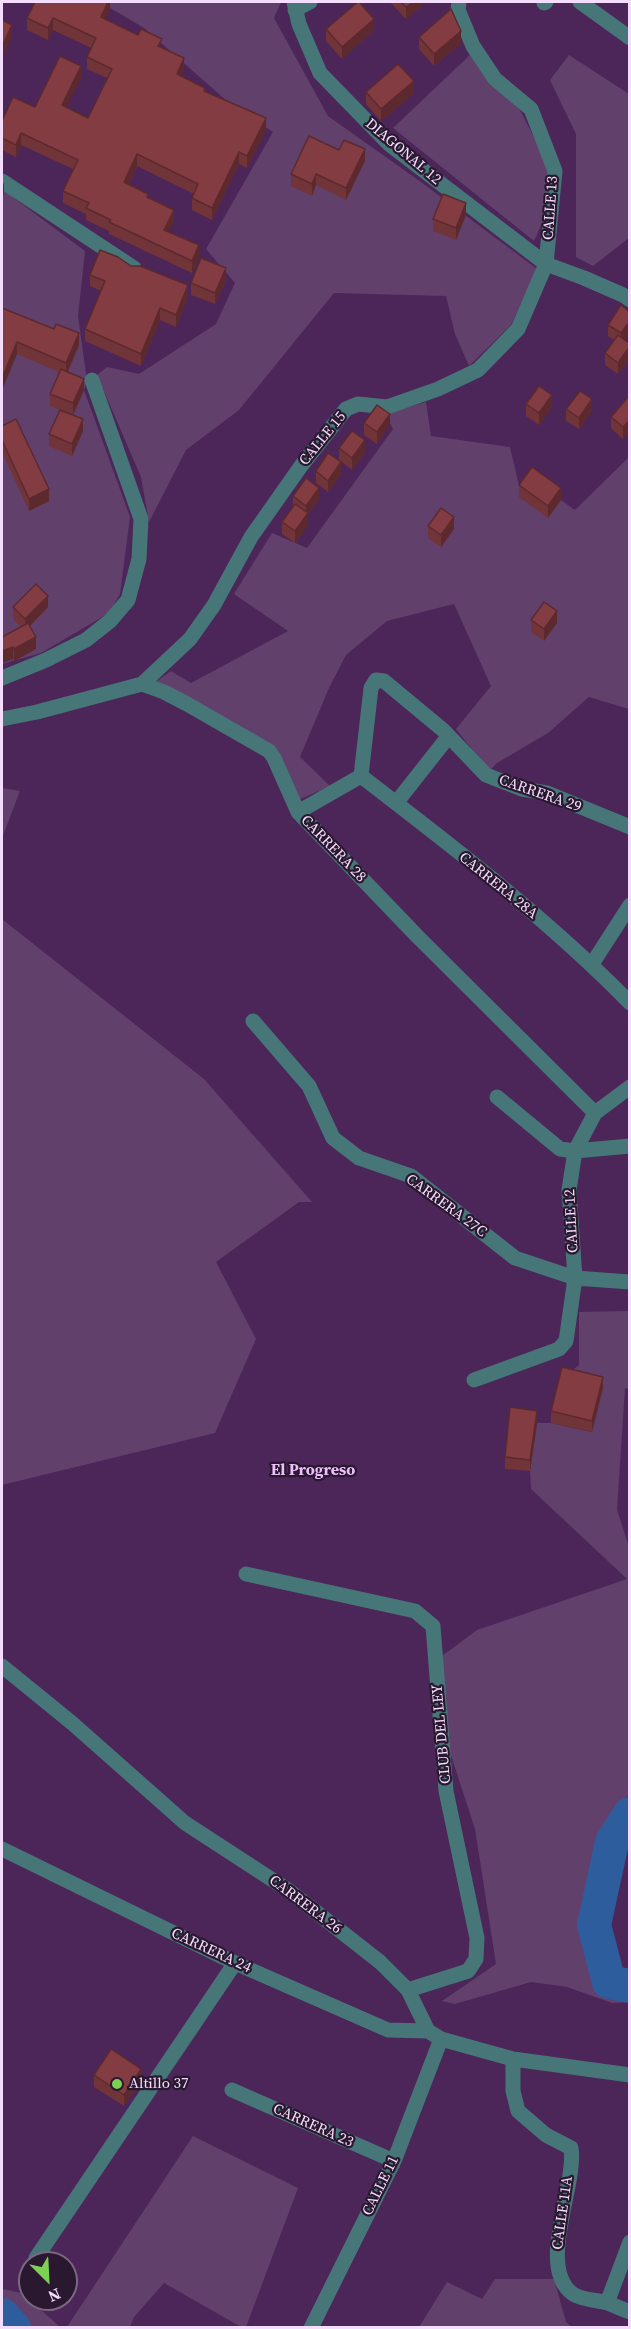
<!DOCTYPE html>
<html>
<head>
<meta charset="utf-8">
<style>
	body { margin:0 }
	#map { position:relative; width:631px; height:2329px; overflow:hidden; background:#4c2559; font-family:"Source Serif 4",serif }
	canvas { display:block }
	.frame { position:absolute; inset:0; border:3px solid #f4ddfd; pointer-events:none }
	.north { position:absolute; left:18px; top:2251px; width:60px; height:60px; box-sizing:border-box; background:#29182f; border:2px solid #7a6781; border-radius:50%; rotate:156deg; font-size:16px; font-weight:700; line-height:24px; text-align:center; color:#f4ddfd }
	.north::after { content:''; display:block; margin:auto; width:21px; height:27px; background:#7cd155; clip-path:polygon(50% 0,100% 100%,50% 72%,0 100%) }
</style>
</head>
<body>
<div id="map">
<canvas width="631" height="2329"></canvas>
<div class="frame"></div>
<div class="north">N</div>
</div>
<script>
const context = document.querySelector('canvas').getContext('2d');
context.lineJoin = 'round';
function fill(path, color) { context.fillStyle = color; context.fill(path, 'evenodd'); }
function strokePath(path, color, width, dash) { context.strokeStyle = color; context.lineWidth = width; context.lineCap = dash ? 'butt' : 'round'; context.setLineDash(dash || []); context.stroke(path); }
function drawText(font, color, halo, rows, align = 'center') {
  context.font = font + ' "Source Serif 4",serif'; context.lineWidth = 4.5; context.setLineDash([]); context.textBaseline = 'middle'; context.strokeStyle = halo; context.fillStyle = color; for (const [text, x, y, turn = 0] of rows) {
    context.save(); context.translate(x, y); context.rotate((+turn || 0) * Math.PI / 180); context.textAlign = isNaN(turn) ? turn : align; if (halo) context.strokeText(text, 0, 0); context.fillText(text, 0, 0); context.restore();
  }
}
fill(new Path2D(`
	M100,2H281L274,18L328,116L421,182L537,269L511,325L469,366L455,334L446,296L334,293L239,410L186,450L149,522L141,477L97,375L107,367L139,374L216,324L235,283L206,249L273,132L228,102L144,28Z
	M472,53L520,110L551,171L542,223L534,241L393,128Z
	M569,55L629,94V238L593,266L576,257V134L550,80Z
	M2,189L85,251L78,316L87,381L84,390L130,517L120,594L109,613L41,653L2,664Z
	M426,402L431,436L510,447L521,494L561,500L575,510L629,457V709L589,697L548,733L497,763L489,771L456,729L491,686L454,604L387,621L346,655L329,688L300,757L330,786L296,801L277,751L154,683L171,671L191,683L288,631L234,594L272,533L307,548L393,429L385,414Z
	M2,788L20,791L2,838Z
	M2,919L204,1079L312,1202H299L216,1262L256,1339L215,1433L2,1485Z
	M629,1311V1389L625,1388L617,1510L630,1550L629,1794L603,1838L586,1927L602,1984L629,1993V2002L612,2003L567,1987L531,1982L455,2004L442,2001L496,1964L475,1829L447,1743L442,1656L477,1630L627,1579L531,1489L530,1471L537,1423H551L591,1432L562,1378L579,1365V1312Z
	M193,2136L298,2188L246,2327H241L164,2283L134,2317L130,2327H67Z
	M495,2279H554L566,2322L572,2327H419L447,2282L482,2299Z
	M2,2289L22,2293L60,2327H2Z`), '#61406c');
strokePath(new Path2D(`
	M630,1814L612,1842L594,1925L609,1982L630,1986
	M2,2315L14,2328`), '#2e5d9d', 34);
strokePath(new Path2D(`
	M294,2L299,24L320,73L389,144L546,264L584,278L623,295L630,300
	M580,2L630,38
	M544,3L546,2
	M295,10L310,2
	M2,181L134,268
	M2,678L46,660L86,640L110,621L128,600L139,559L141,519L92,380
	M142,684L190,639L214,605L251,537L301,466L346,409L358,404L387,407L438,389L478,370L518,329L546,264L555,171L531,109L495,79L473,46L458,10L459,2
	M2,719L37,712L142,684L164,692L187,704L269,751L274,758L298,812L418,937L595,1113
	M361,776C453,847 548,919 630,1003
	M396,803L448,737
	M298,812L361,776L371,688L376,680L384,681L443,730L486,775L522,789L547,793L630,827
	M592,964L630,905
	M253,1021L309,1086L333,1138L359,1158L411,1176L515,1258L575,1278L630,1282
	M497,1097L560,1149L575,1151L630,1146
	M474,1380L559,1349L566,1341L575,1278L569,1190L575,1151L595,1113L630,1087
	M246,1574L415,1611L433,1626L446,1791L477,1938L476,1959L468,1971L408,1990
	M2,1666L72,1723L185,1823L288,1890L380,1962L408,1990L428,2031L441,2039L513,2059L630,2075
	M2,1849L235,1963L388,2030L428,2031
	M513,2059V2091L518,2111L546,2135L571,2148C577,2186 536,2267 573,2294C581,2300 598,2300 608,2303C615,2306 622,2309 630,2312
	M232,2090L394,2161
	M36,2258L235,1963
	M607,2303L630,2242
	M311,2328L394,2161L441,2039`), '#467677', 15);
fill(new Path2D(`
	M110,2V10L105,19L162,47L184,70L181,76L266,130L247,168L239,164L212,220L192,210V198L194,194L137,166L129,184L148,197L174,221L168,232L199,257L192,273L109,234V231L86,220V214L63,203V191L73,169L21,145L16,157L2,150V121L35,107L81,78L66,108L88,118L107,78L87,69V57L91,48L53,30L48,40L27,30V18Z
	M390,2H426L406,19Z
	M326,29L374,30L342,59L326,41Z
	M419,37L461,43L434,66L419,49Z
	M366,92L414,93L381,121L366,104Z
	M339,150L365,161L346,200L316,185L312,196L291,186V174Z
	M466,215L456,240L433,231V219Z
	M131,266L188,297L176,327L160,320L141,366L85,341V329L101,291L90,286V275Z
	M226,280L215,304L191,295V283Z
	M2,308L79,345L68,372L84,390L73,415L50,406V394L59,372L17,354L2,390Z
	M630,312V333L625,340L630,344V358L618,374L605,365V353L614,340L608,336V325Z
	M630,395V432L623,439L611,428V417Z
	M526,404L552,407L539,425L526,416Z
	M566,409L592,411L579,429L566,421Z
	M364,423L390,425L377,444L364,435Z
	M2,426L49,501L29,511L2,452Z
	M83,431L72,456L49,446V434Z
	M339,448L365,452L352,470L339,460Z
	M316,471L341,474L328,492L316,483Z
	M519,485L561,500L548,518L519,497Z
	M293,496L319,499L308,515V525L295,543L282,534V522L293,506Z
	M428,526L454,529L441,547L428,538Z
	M13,607H48L30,626L36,649L14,661L13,659L2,663V637L21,627L13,619Z
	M531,620L557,623L544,641L531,632Z
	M603,1388L592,1432L551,1423V1411Z
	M537,1423L530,1471L505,1469V1457Z
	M94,2075L141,2081L124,2106L94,2087Z`), '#713439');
fill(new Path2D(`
	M108,2H110V10L101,29V17Z
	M413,2H426L406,19V7Z
	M53,18V30L48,40V28Z
	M374,19V30L342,59V47Z
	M12,25V37L2,58V46Z
	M461,31V43L434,66V54Z
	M184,58V70L177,86V74Z
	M81,66V78L62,117V105Z
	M414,81V93L381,121V109Z
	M266,118V130L247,168V156Z
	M21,133V145L16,157V145Z
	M365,149V161L346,200V188Z
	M239,152V164L212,220V208Z
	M137,154V166L124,194V182Z
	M316,174V185L312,196V184Z
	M4,182V194L2,200V188Z
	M466,203V215L456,240V228Z
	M174,210V221L164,242V230Z
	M199,245V257L192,273V261Z
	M226,268V280L215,304V293Z
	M188,285V297L176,327V315Z
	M160,308V320L141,366V354Z
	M630,321V333L621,345V333Z
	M79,333V345L66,375V363Z
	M17,342V354L2,390V378Z
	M630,346V358L618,374V363Z
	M84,379V390L73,415V403Z
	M552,395V407L539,425V413Z
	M592,399V411L579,429V418Z
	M390,414V425L377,444V432Z
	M83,419V431L72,456V444Z
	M630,420V432L623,439V427Z
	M365,440V452L352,470V458Z
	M341,462V474L328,492V481Z
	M319,488V499L308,515V525L295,543V531L306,516V506Z
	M561,488V500L548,518V506Z
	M49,489V501L29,511V499Z
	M454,517V529L441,547V535Z
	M48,596V607L25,631V619Z
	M557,611V623L544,641V629Z
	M36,637V649L14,661V649Z
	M13,647V659L2,663V651Z
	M603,1377V1388L592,1432V1421Z
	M537,1411V1423L530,1471V1460Z
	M141,2069V2081L124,2106V2095Z`), '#5c2a2e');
const building = new Path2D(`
	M35,2H108L101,17L138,35L141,29L162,39L158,46L184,58L177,74L205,88L204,91L266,118L247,156L239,152L212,208L192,198L198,184L137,154L124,182L148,194L147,197L174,210L164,230L199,245L192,261L109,222L111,220L86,208L89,203L63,191L78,160L21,133L16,145L2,138V121L13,97L35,107L60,56L81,66L62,105L88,118L112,69L87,57L96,38L53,18L48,28L27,18Z
	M358,2H359L374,19L342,47L326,29Z
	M401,2H413L406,7Z
	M451,9L461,31L434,54L419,37Z
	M2,20L12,25L2,46Z
	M398,64L414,81L381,109L366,92Z
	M309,136L339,150L344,140L365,149L346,188L316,174L312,184L291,174Z
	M443,194L466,203L456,228L433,219Z
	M100,250L118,257L131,266H140L188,285L176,315L160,308L141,354L85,329L105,281L90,275Z
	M201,258L226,268L215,293L191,283Z
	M621,305L630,312V321L621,333L608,325Z
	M2,308L54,329L56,324L79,333L66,363L17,342L2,378Z
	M618,335L630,344V346L618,363L605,353Z
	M61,369L84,379L73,403L50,394Z
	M539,386L552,395L539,413L526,404Z
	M580,391L592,399L579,418L566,409Z
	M630,395V420L623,427L611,417Z
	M377,405L390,414L377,432L364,423Z
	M60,410L83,419L72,444L49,434Z
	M16,419L49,489L29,499L2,440V426Z
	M352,431L365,440L352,458L339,448Z
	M328,453L341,462L328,481L316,471Z
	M532,467L561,488L548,506L519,485Z
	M306,478L319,488L306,506L293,496Z
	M295,504L308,513L295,531L282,522Z
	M441,508L454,517L441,535L428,526Z
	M36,584L48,596L25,619L13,607Z
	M544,602L557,611L544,629L531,620Z
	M28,623L36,637L14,649L13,647L2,651V637Z
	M562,1367L603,1377L592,1421L551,1411Z
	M510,1407L537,1411L530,1460L505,1457Z
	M111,2049L141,2069L124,2095L94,2075Z`);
fill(building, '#833c42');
strokePath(building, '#5c2a2e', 1.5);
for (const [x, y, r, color] of [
	[117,2084,6,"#7cd155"]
]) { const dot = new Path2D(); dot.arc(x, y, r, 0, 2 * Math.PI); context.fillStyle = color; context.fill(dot); strokePath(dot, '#29182f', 2); }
drawText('15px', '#f4ddfd', '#29182f', [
	["DIAGONAL 12",403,152,40],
	["CALLE 13",551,208,-86],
	["CALLE 15",323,439,-51],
	["CARRERA 29",540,794,19],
	["CARRERA 28",333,849,46],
	["CARRERA 28A",498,886,39],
	["CARRERA 27C",446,1206,36],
	["CALLE 12",572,1221,-93],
	["CLUB DEL LEY",442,1734,-95],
	["CARRERA 26",305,1905,37],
	["CARRERA 24",211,1951,25],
	["CARRERA 23",313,2126,24],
	["CALLE 11",381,2186,-64],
	["CALLE 11A",563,2213,-82]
]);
drawText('15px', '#f4ddfd', '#29182f', [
	["Altillo 37",129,2084]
], 'left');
drawText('bold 16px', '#ecbefc', '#29182f', [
	["El Progreso",313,1471]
]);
</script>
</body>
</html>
